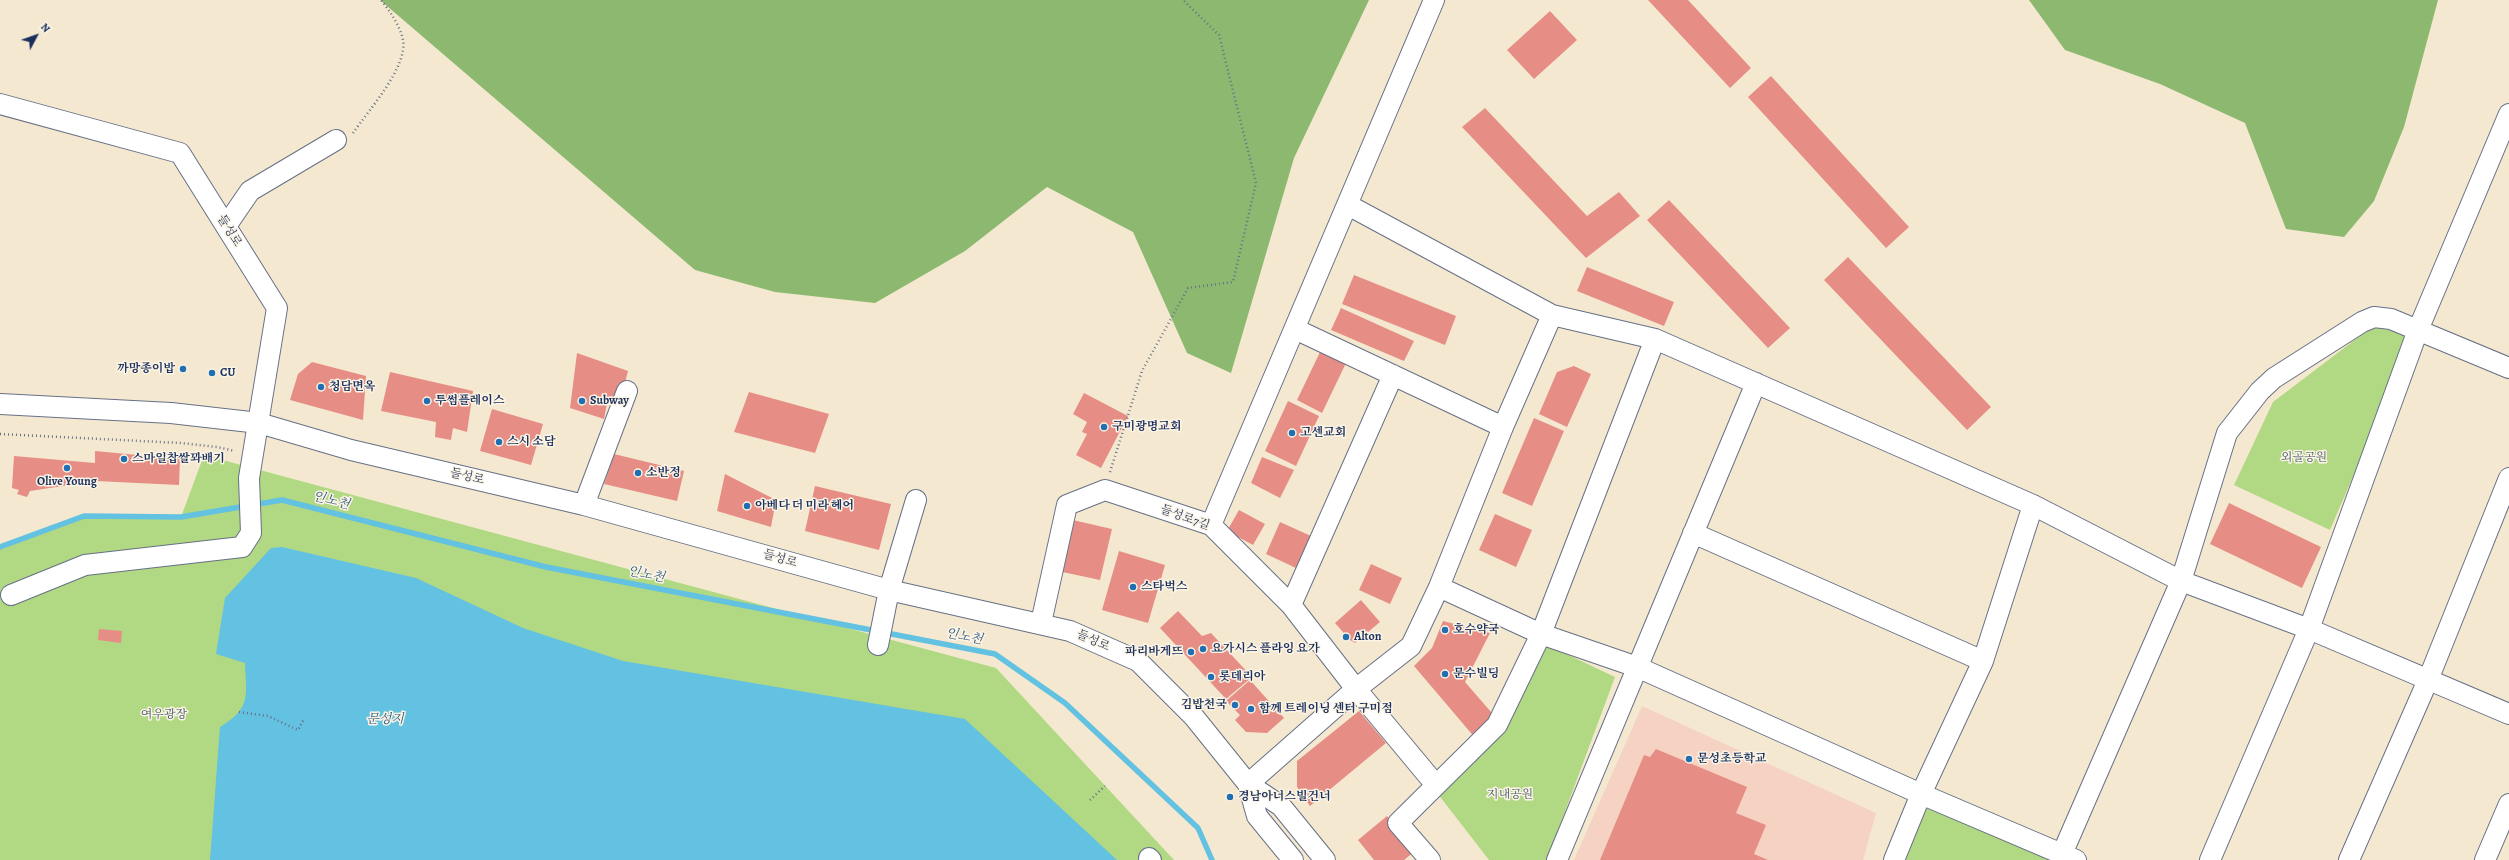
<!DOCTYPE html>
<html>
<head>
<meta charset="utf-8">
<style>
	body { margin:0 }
	#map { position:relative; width:2509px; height:860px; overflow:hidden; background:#f4e9d0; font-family:Alegreya,serif }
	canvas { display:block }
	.north { position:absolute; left:16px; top:16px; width:40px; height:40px; -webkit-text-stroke:3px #fcf5e5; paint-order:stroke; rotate:49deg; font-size:11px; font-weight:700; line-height:16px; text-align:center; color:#1b2f5e }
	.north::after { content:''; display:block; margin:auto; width:14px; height:18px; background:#1b2f5e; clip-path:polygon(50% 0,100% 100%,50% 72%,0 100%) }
</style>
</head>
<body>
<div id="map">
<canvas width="2509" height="860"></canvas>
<div class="north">N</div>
</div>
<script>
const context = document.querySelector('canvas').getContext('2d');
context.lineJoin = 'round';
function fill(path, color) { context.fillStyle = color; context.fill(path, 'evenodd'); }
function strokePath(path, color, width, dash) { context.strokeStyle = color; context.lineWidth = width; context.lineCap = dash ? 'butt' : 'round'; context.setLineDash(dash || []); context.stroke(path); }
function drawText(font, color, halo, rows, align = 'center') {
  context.font = font + ' Alegreya,"Noto Serif KR",serif'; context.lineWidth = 3; context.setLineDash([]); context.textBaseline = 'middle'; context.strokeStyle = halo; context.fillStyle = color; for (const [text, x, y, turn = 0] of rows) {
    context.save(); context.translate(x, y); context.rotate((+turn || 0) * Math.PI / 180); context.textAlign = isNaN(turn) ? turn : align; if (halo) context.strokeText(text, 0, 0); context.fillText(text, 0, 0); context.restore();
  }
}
fill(new Path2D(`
	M1642,706L1876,813L1863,860H1574Z`), '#f6d2c3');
fill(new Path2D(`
	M2377,323L2412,339L2330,530L2234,485L2273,402Z
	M204,455L996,668L1174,860H0V547L84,516L181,517Z
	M1539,641L1615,677L1547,860H1489L1434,789L1499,727Z
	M1921,794L2057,860H1896Z`), '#b1d882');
fill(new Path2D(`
	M380,0H1369L1294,158L1231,373L1187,353L1133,232L1047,187L965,251L875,303L775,292L695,270Z
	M2029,0H2438L2404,127L2374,201L2344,237L2286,229L2245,123L2160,84L2065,50Z`), '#8cb870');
fill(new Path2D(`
	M282,547L416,578L523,628L623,661L965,719L1117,860H210L220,727C252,708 246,695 245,663L216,654L225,598L271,548Z`), '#63c1e1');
strokePath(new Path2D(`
	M0,547L84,516L181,517L282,500L546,567L995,654L1065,703L1198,828L1212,860`), '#63c1e1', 5.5);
fill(new Path2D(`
	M1648,0H1688L1751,68L1730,88Z
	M1550,11L1577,40L1534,79L1507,50Z
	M1771,76L1909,227L1886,248L1748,97Z
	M1485,108L1587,216L1619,192L1640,216L1586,258L1462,127Z
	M1669,200L1790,328L1768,348L1647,220Z
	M1848,257L1991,407L1967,430L1824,280Z
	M1587,267L1674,302L1664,326L1577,291Z
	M1354,275L1456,316L1445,345L1342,304Z
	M1341,308L1414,341L1404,361L1331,330Z
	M1321,350L1346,363L1322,413L1297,400Z
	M577,353L628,371L619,406L607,403L604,419L570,408Z
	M312,362L366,376L363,420L290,400L298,374Z
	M1574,366L1591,374L1567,427L1539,414L1557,372Z
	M390,372L473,391L467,432L453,428L451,440L435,437L436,422L381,411Z
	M749,392L829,414L815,453L734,432Z
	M1084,393L1128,416L1101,468L1076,455L1087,434L1082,432L1087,422L1073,414Z
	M1288,401L1319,416L1296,466L1265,451Z
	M492,409L543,424L531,465L480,451Z
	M1534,418L1564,431L1532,506L1502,493Z
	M95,451L180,459L179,485L96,481L30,491L27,497L17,494L19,490L12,488L14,456L95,463Z
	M614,454L684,471L677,501L604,484Z
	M1262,457L1294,470L1280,498L1251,483Z
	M725,474L776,500L771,527L717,511Z
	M815,486L891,504L879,550L805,531Z
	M2229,503L2321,547L2302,588L2210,544Z
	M1239,510L1265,524L1253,545L1227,531Z
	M1495,514L1532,530L1516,567L1479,550Z
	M1064,518L1112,529L1100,580L1053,570Z
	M1280,522L1311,536L1296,568L1266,554Z
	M1119,551L1165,565L1148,623L1102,610Z
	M1371,564L1402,578L1390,604L1359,590Z
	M1361,600L1380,622L1355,643L1350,640L1335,623Z
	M1178,611L1202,636L1211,633L1252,677L1226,699L1160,628Z
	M1443,621L1490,633L1465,682L1498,720L1476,739L1414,666L1432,648Z
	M99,629L122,631L121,643L98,640Z
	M1250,680L1284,718L1267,733L1246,732L1235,720L1240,715L1226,701Z
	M1359,711L1386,743L1310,806L1297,787V761Z
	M1656,749L1747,787L1736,813L1766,825L1754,854L1768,860H1600L1644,755L1650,757Z
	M1387,816L1415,851L1404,860H1374L1358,840Z`), '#e68e85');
const minor = new Path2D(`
	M0,104L180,153L277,308L249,478L251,533L242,547L85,565L11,595
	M1348,205L1552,315L1655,339L2033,505L2181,581L2309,629L2509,714
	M226,226L250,191L336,140
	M1295,329L1503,427
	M0,404L171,413L259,423L351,450L584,505L889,590L1070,631L1138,661L1194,717L1248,784L1281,806L1325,860
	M584,505L627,391
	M1211,525L1434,0
	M1693,533L1983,661
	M1439,587L1541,634L1637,667L1921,794L2076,860
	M1291,605L1393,375
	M1041,623L1067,505L1105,490L1211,525L1291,605L1356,689L1435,784
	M878,645L889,590L916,500
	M1248,784L1356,689L1411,646L1439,587L1503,427L1552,315
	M1248,784L1257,816L1293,860
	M2062,854L2181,581L2227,433L2260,391L2274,378L2362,322L2374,317L2391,319L2509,368
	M1149,858L1151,860
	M1430,860L1398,823L1497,725L1541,634L1655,339
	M1557,860L1756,383
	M1894,860L1921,794L1983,661L2033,505
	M2210,860L2309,629L2418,330L2509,114
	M2349,860L2428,680L2509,478
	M2485,860L2509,804`);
strokePath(minor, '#677086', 22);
strokePath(new Path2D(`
	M353,133C368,111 408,67 403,40C400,26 390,11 381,0
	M0,434L181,443L217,447L235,451
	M1110,472L1142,371L1188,288L1233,282L1256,183L1219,35L1183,0
	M239,712L268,716L298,730L304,719
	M1090,800L1105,786`), '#677086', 2.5, [1, 3]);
strokePath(minor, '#fff', 20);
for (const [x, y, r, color] of [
	[183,369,4,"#1f6fb2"],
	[212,373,4,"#1f6fb2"],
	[321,387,4,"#1f6fb2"],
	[427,401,4,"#1f6fb2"],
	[582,401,4,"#1f6fb2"],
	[1104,427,4,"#1f6fb2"],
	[1292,433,4,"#1f6fb2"],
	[499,442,4,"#1f6fb2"],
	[124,459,4,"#1f6fb2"],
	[67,468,4,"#1f6fb2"],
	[638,473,4,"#1f6fb2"],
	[747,506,4,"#1f6fb2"],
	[1133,587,4,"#1f6fb2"],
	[1445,630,4,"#1f6fb2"],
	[1346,637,4,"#1f6fb2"],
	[1203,649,4,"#1f6fb2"],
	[1191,652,4,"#1f6fb2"],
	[1445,674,4,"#1f6fb2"],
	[1211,677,4,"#1f6fb2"],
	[1235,705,4,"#1f6fb2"],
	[1251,709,4,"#1f6fb2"],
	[1689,759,4,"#1f6fb2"],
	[1230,797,4,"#1f6fb2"]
]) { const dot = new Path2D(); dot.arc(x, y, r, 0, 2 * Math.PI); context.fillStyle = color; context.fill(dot); strokePath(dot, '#fcf5e5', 1.5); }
drawText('12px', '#1b2f5e', '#fcf5e5', [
	["들성로",229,231,58],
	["들성로",467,477,13],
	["들성로7길",1185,518,20],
	["들성로",780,559,16],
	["들성로",1093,641,24]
]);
drawText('bold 12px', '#1b2f5e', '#fcf5e5', [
	["까망종이밥",175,369,"right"],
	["CU",220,373],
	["청담면옥",329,387],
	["투썸플레이스",435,401],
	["Subway",590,401],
	["구미광명교회",1112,427],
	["고센교회",1300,433],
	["스시 소담",507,442],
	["스마일찹쌀꽈배기",132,459],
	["소반정",646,473],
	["Olive Young",67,482,"center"],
	["아베다 더 미라 헤어",755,506],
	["스타벅스",1141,587],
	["호수약국",1453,630],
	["Alton",1354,637],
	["요가시스 플라잉 요가",1211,649],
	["파리바게뜨",1183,652,"right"],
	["문수빌딩",1453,674],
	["롯데리아",1219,677],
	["김밥천국",1227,705,"right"],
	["함께 트레이닝 센터 구미점",1259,709],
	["문성초등학교",1697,759],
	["경남아너스빌건너",1238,797]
], 'left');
drawText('12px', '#405967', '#fcf5e5', [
	["외골공원",2304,458],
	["여우광장",164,715],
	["지내공원",1510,795]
]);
drawText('italic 13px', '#315b85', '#fcf5e5', [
	["인노천",331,501,14],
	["인노천",646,575,11],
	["인노천",964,637,11],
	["문성지",385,720]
]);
</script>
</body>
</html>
